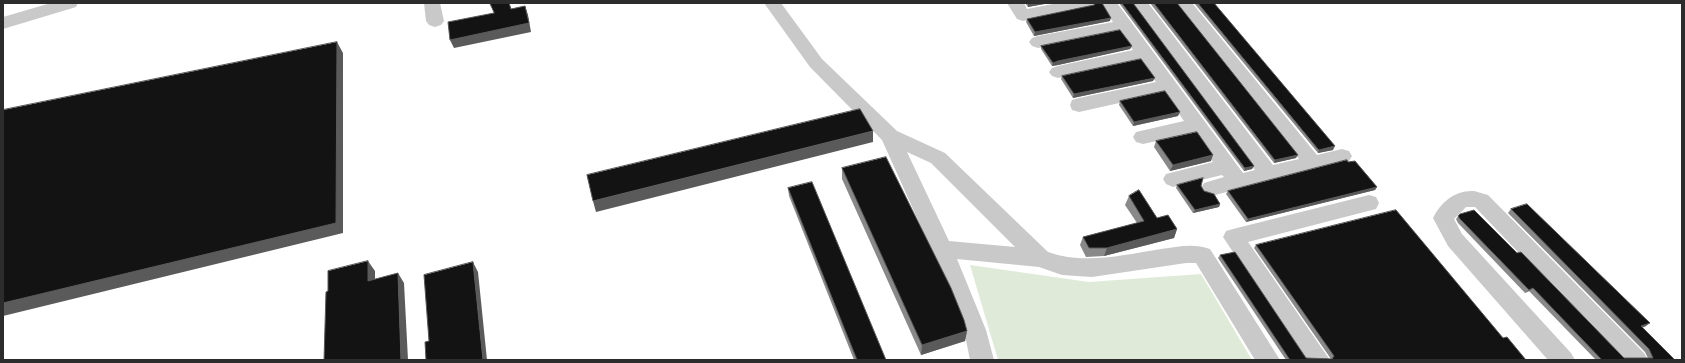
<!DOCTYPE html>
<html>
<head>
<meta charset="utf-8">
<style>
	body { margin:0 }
	#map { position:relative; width:1685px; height:363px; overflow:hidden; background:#fff; font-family:Commissioner,sans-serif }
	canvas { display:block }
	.frame { position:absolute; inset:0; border:4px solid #2c2c2c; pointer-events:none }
</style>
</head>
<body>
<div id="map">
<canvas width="1685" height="363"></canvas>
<div class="frame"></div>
</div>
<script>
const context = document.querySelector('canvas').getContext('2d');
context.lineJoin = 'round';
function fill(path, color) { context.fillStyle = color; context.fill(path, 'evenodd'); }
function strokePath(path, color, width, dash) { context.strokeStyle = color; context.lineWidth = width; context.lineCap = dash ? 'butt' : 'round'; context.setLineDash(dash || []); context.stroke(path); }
fill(new Path2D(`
	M970,265L1089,282L1201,274L1252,360H998Z`), '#dfebd8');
fill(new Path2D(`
	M51,3H78L76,7L3,29V17Z
	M424,3H440L444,21L441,25L435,27L429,25L426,21Z
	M764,3H781L822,59L897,131L945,153L1048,252C1084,265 1123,255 1161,249C1177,247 1193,243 1210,249L1280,360H1255L1196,263H1186L1092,277L1062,275L1039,267L957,259L986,330L994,360H970L964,330L931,249L882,140L810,67ZM907,152L931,163L1015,247L949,241Z
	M1007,3H1024L1027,9L1058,3H1095L1093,7L1087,8L1023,21L1017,19Z
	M1100,3H1117L1243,173L1255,170L1131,3H1148L1273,165L1299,159L1175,3H1192L1317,155L1342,149L1349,151L1352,156L1349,161L1211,196L1204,193L1201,188L1204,183L1224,177L1222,175L1173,187L1166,184L1163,179L1166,174L1213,162L1193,133L1143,144L1136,142L1133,137L1136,132L1184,121L1164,93L1079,112L1072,110L1070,105L1072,100L1079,98L1156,82L1141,61L1058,78L1052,76L1049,72L1052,68L1058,66L1133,50L1120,32L1038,48L1032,46L1029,42L1032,38L1038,36L1113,22Z
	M1474,191L1488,195L1644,353L1648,360H1621L1475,207H1466L1454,219L1462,234L1571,353L1575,360H1548L1448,246L1433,218C1441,202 1455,190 1474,191Z
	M1369,195L1376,197L1379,203L1376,209L1248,242L1330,360H1305L1223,237L1226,231L1233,229Z`), '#c9c9c9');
fill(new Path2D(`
	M1025,3H1050L1028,7Z
	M1119,3H1133L1254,166L1252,169L1244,171Z
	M1150,3H1177L1296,158L1274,163Z
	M1194,3H1214L1333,150L1318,153Z
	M1094,5L1110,21L1034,36L1026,22L1027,19Z
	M1041,46H1132L1130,49L1058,65L1052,66L1041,49Z
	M1062,76L1153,81L1073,98L1061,79Z
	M1120,101L1178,116L1133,126L1119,105Z
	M1156,141L1211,161L1170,171L1154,147Z
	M1348,162L1377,187L1375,190L1246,222L1226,194L1228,191Z
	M842,168L967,331L965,341L921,355L842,179Z
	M1177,185L1201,186L1204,191L1220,204L1219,207L1193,213L1176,188Z
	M788,188L886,360H854L789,196Z
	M1129,196L1157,218L1177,229L1174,238L1104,256L1086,257L1080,245L1083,237L1137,223L1125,205Z
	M1511,209L1646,326L1642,328L1675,360H1596L1529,291L1525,293L1458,223L1456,219L1460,214L1517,253L1624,358H1648L1645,352L1508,213Z
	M1256,245L1503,338L1526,360H1286L1218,258L1220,255L1306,358L1331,359L1254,248Z`), '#898989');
fill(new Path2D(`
	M1033,3H1050L1028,7V4Z
	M525,6L528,15L531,32L454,48L450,40Z
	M1111,18L1110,21L1034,36L1035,32Z
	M337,42L343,53V233L3,316V303Z
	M1132,46L1130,49L1058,65L1052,66L1053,63L1058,61Z
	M1155,78L1153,81L1073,98L1074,94Z
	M1180,112L1178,116L1133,126L1134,122Z
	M873,131V142L596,212L593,201Z
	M1335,146L1333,150L1318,153L1319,150Z
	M1213,155L1211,161L1170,171L1173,165Z
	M1298,155L1296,158L1274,163L1275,160Z
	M1254,166L1252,169L1244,171L1245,168Z
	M1377,187L1375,190L1246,222L1248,219Z
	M1220,204L1219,207L1193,213L1195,210Z
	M1177,229L1174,238L1104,256L1107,248Z
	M368,261L375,271V291L368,281Z
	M473,262L478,272L487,360H483Z
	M398,273L404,283L408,360H401Z
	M1533,288L1529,291L1525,293L1529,290Z
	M1650,323L1646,326L1637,329L1641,326Z
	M967,331L965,341L921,355L922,345Z`), '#5a5a5a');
const building = new Path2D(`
	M490,3H509L511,9L525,6L529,23L450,40L448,22L494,13Z
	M1095,3H1102L1111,18L1035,32L1027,19L1094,5Z
	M1122,3H1133L1254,166L1245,168Z
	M1154,3H1177L1298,155L1275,160Z
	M1198,3H1214L1335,146L1319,150Z
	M1120,30L1132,46L1058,61L1053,63L1041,46Z
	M337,42L336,223L3,303V110Z
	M1141,59L1155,78L1074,94L1062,76Z
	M1165,91L1180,112L1134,122L1120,101Z
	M860,109L873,131L593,201L587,175Z
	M1197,132L1213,155L1173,165L1156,141Z
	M886,157L951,288L964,320L967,331L922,345L842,168Z
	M1347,160L1348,162L1355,161L1377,187L1248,219L1228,191Z
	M1203,178L1201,186L1204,191L1214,194L1220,204L1195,210L1177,185Z
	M812,182L886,360H857L788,188Z
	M1139,190L1157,218L1168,215L1177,229L1107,248H1089L1083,237L1144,221L1129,196Z
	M1527,204L1650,323L1641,326L1675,360H1602L1533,288L1529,290L1460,219L1458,216L1460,214L1474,210L1517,253L1521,252L1624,358H1653L1649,349L1511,209Z
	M1396,210L1503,338L1507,337L1526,360H1290L1220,255L1235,252L1306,358L1332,359L1334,356L1256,245Z
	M368,261V281L398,273L401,360H324L326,292L328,291V271Z
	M473,262L483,360H426L425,342L429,341L424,275Z`);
fill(building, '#131313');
strokePath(building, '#5a5a5a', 1);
</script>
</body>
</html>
